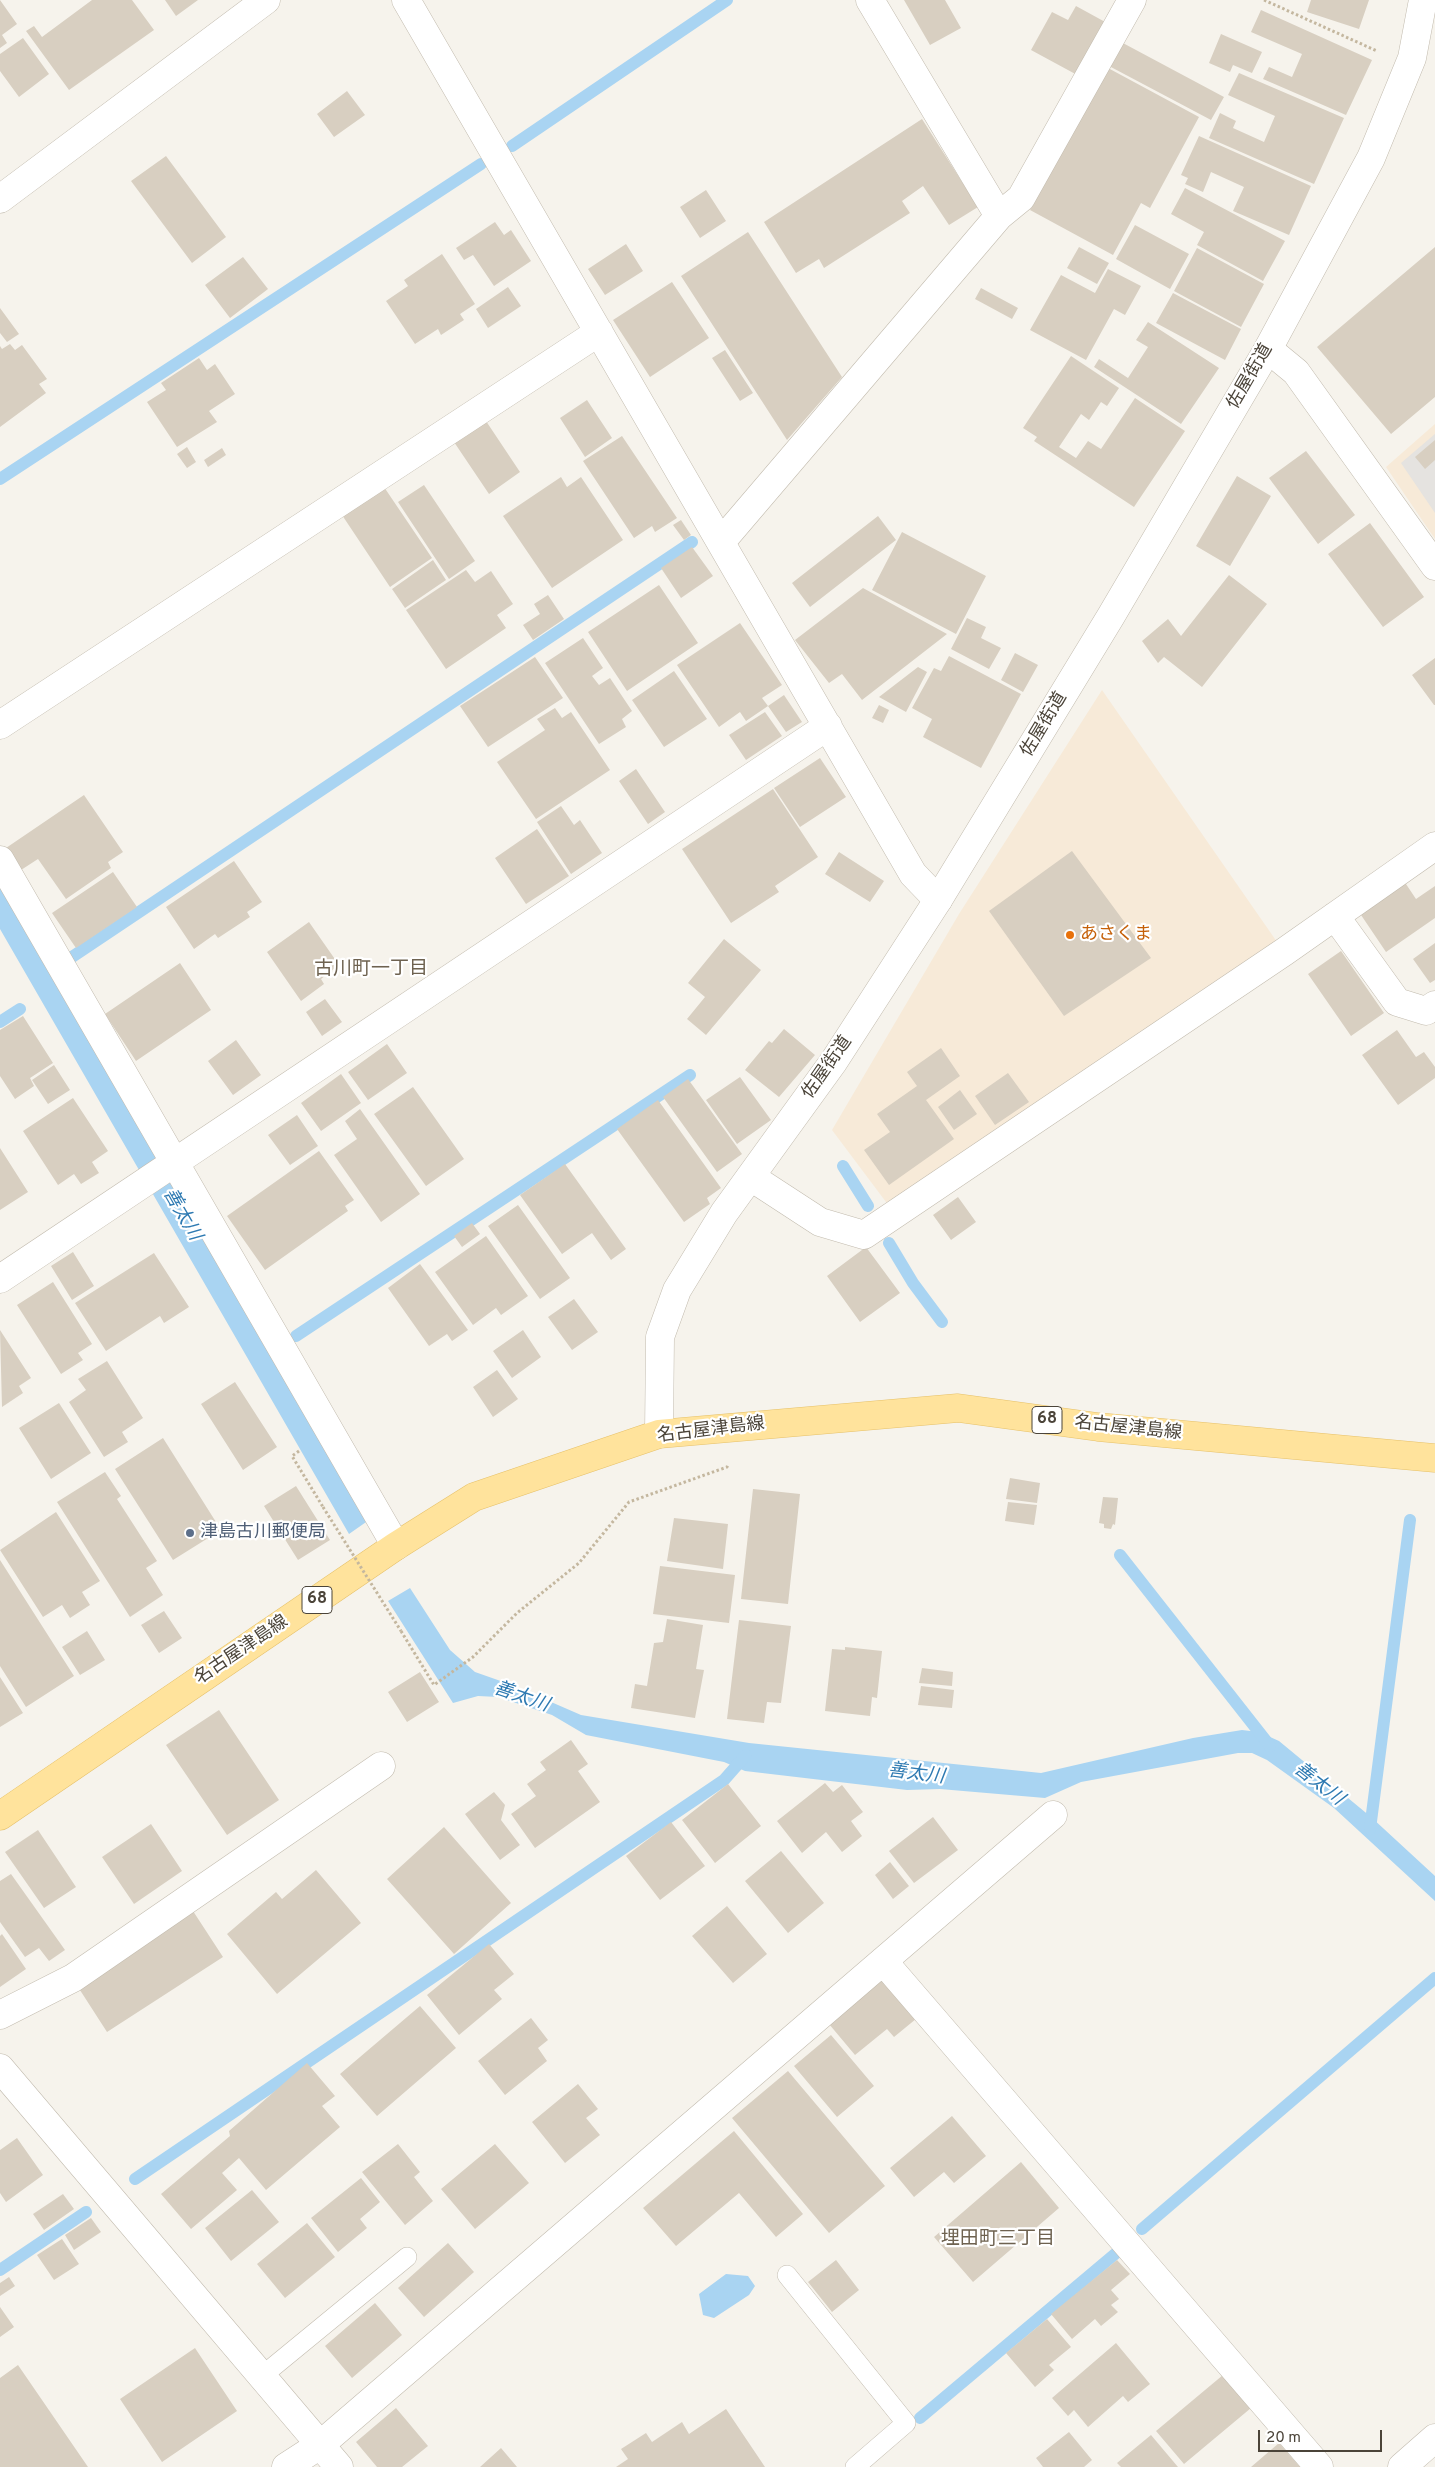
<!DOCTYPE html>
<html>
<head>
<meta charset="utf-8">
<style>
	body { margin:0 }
	#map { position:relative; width:1435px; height:2467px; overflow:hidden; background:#f6f3ec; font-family:Overpass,sans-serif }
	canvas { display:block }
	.scale { position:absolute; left:1258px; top:2430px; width:124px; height:22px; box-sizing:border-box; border:2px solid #4b4439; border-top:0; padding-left:6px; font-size:15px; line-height:18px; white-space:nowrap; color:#4b4439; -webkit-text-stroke:4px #fff; paint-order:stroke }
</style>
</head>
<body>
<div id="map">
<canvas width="1435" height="2467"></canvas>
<div class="scale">20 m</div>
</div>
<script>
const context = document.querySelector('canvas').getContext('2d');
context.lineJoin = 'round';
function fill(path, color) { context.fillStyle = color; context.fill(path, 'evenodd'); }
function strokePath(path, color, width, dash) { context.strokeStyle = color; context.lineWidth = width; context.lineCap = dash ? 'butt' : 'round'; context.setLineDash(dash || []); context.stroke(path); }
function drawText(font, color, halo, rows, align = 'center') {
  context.font = font + ' Overpass,"Noto Sans JP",sans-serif'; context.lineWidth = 4.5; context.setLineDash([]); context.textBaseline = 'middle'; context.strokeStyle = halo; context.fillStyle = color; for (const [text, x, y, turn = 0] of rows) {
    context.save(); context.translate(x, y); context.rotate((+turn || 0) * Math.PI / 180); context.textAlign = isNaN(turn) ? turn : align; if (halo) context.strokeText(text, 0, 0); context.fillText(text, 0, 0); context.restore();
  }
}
fill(new Path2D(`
	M1435,424V539L1386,467Z
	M1102,690L1284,952L895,1214L832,1130L959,914Z`), '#f7ead8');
fill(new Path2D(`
	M1435,434V513L1401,463Z`), '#e5e3e0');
fill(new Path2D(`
	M0,885L369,1520L349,1534L0,929Z
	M410,1588L450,1650L475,1672L512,1685L581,1715L749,1743L1041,1773L1193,1738L1242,1730L1259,1732L1279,1741L1371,1817L1435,1876V1901L1334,1808L1267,1760L1252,1753H1238L1081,1782L1045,1798L940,1789L907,1790L745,1771L724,1762L586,1735L552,1715L498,1697L478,1696L453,1703L388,1601Z
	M726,2274L748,2276L755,2286L749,2295L714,2318L703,2315L699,2294Z`), '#a9d4f2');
strokePath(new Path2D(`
	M512,146L727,0
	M0,479L481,164
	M69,959L692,542
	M0,1022L20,1009
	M843,1166L868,1206
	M889,1243L913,1283L942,1322
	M296,1336L690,1075
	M1120,1555L1270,1746
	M1370,1829L1410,1520
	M135,2179L724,1780L746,1755
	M1142,2229L1435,1978
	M0,2270L86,2212
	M920,2418L1115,2254`), '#a9d4f2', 12);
fill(new Path2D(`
	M0,0L17,24L2,35L7,43L0,48Z
	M92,0H132L154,30L69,90L26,31L34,26L42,37Z
	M165,0H198L176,16Z
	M904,0H945L961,28L930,45Z
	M1311,0H1369L1359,29L1307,12Z
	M1076,6L1107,23L1079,76L1031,50L1052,12L1068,20Z
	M1261,10L1372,60L1346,115L1263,79L1269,67L1292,77L1302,54L1251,32Z
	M1221,34L1262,52L1252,73L1233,65L1230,72L1209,63Z
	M23,38L49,74L19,97L0,71V54Z
	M1121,42L1224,97L1211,120L1109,66Z
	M1108,68L1199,117L1150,208L1141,203L1113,255L1030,210Z
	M1239,73L1344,118L1314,184L1209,138L1220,113L1236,121L1233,128L1264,142L1275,116L1228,95Z
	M347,91L365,115L334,137L317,114Z
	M922,119L978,207L949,225L923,186L902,201L910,213L824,268L819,259L796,273L764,222Z
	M1199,136L1311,186L1289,235L1233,211L1244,187L1211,172L1203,192L1185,184L1188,178L1181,175Z
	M166,156L226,237L192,263L131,181Z
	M1185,188L1285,241L1263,281L1197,245L1204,232L1171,214Z
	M706,190L726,221L700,238L680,207Z
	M495,222L504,235L511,230L531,261L494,286L473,255L464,260L456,248Z
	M1135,225L1189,254L1170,289L1116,259Z
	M748,232L842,377L787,440L681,276Z
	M626,244L643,271L605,295L588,269Z
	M1079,247L1109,263L1097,284L1067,268Z
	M1435,247V397L1391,434L1317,347Z
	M1197,248L1264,284L1241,327L1174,291Z
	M442,254L475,304L460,314L464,320L441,335L438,329L415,344L386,301L408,286L404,280Z
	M243,257L268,289L230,318L205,285Z
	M1108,269L1141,286L1125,315L1114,309L1086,360L1030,330L1061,275L1095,293Z
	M672,282L709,338L650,377L613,320Z
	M508,287L521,306L488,328L476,309Z
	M981,288L1018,308L1012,319L975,299Z
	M1173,293L1241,329L1225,360L1156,323Z
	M0,308L19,334L7,342L0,333Z
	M1148,322L1219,368L1181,424L1094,367L1099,359L1128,378L1148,347L1136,340Z
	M10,344L15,350L22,345L47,379L39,384L46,393L0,427V346L2,349Z
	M725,350L753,393L740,401L712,358Z
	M1071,356L1119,388L1107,406L1101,402L1089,420L1081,414L1059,447L1076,458L1088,441L1101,449L1135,398L1185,431L1134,507L1034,441L1037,437L1023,428Z
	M199,358L207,370L215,364L235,394L209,411L217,422L177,447L147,402L166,390L161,383Z
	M587,400L612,438L585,457L560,418Z
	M486,421L520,472L489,494L454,442Z
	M622,436L677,518L655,532L652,526L634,538L583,461Z
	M1435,440V460L1425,469L1415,457Z
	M187,447L196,462L187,468L177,454Z
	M222,448L226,455L208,467L204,460Z
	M1306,451L1355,515L1318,544L1269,478Z
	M1237,476L1271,496L1230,566L1196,546Z
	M561,477L567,487L581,477L623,540L552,588L503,516Z
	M424,485L475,561L449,579L398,502Z
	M384,487L432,558L390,587L342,515Z
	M878,516L896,540L810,607L792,583Z
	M681,520L691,535L684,540L673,525Z
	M1370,523L1424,597L1383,627L1328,554Z
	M902,532L986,576L956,634L872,590Z
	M692,547L713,576L681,598L661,568Z
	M433,560L446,580L405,608L392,589Z
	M466,570L475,582L491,571L513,604L497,615L506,628L446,669L406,610Z
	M1229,575L1267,604L1202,687L1164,657L1158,663L1142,641L1168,619L1181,636Z
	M659,585L698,643L627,691L588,632Z
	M863,588L947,634L862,700L842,674L829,683L795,640Z
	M548,595L564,619L533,640L523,625L540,614L534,604Z
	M967,618L986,627L981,638L1001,648L989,669L951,649Z
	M740,623L782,685L762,698L768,706L746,721L740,712L719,727L677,665Z
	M583,638L603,668L592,676L599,685L610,678L632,711L622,719L626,727L599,744L545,663Z
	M1015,653L1038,665L1023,692L1001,680Z
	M949,656L1021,694L981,768L923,737L932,719L912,708L934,668L941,671Z
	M535,657L563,698L488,747L460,706Z
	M1435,658V705H1434L1412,675Z
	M918,667L927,672L906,712L879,697Z
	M674,671L707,719L664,747L632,700Z
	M784,695L802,722L786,732L768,706Z
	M879,705L889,710L883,723L872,718Z
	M555,708L562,718L571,712L610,770L536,819L497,762L545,730L537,719Z
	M765,712L782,736L746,760L729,735Z
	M820,758L846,797L800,827L774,788Z
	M636,769L665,812L648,824L619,781Z
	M773,789L818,857L775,886L779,892L731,923L682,849Z
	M84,795L123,852L108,862L111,868L66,899L38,859L21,870L6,848Z
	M561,806L574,825L580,820L602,853L571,874L537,822Z
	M537,829L569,876L526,904L495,858Z
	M1072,851L1151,958L1064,1016L989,911Z
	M839,852L884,881L870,902L825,874Z
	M234,861L262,902L247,912L250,917L218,938L215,934L194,949L166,907Z
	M113,872L137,907L76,948L52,913Z
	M1404,881L1416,899L1435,886V918L1386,952L1359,912Z
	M309,922L339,965L321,979L324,984L301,1001L267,952Z
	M724,939L761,970L706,1035L687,1019L705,997L688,983Z
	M1435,943V980L1430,983L1413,959Z
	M1341,951L1384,1013L1351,1036L1308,974Z
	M180,963L211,1010L136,1061L105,1014Z
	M325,999L342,1022L322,1036L306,1012Z
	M23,1016L53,1063L30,1078L34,1086L15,1099L0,1076V1030Z
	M784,1029L815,1055L779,1097L745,1070L769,1041L772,1043Z
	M1397,1030L1416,1057L1424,1052L1435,1067V1078L1398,1105L1362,1055Z
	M236,1040L261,1075L233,1095L208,1061Z
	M387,1044L407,1073L368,1100L348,1072Z
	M941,1048L960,1076L926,1100L954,1139L889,1185L864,1150L890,1132L877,1114L917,1086L907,1072Z
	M54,1065L70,1090L48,1104L32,1080Z
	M1008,1073L1029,1102L995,1125L975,1096Z
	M341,1074L361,1103L321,1131L301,1103Z
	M740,1077L771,1120L737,1144L706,1100Z
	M688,1079L742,1154L717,1172L663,1097Z
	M413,1087L464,1159L426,1186L374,1114Z
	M960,1090L977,1114L954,1130L938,1107Z
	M73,1098L108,1151L92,1162L99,1173L81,1184L74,1174L58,1185L23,1131Z
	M658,1100L721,1188L707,1198L710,1204L684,1222L617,1129Z
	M360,1109L420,1194L381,1222L334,1155L357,1139L345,1121Z
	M297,1115L318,1146L290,1165L268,1135Z
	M0,1148L28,1192L0,1210Z
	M319,1151L354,1200L345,1206L348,1211L265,1270L227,1216Z
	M565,1164L626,1249L611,1260L592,1233L562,1254L520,1195Z
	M958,1197L976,1222L951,1240L933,1215Z
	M518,1205L570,1278L540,1299L488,1226Z
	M472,1223L480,1234L462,1247L454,1236Z
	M486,1236L528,1296L501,1315L496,1308L473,1325L435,1272Z
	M866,1247L900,1293L860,1322L827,1276Z
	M73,1252L94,1286L72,1300L51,1266Z
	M154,1253L189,1307L164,1323L160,1316L106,1351L75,1303Z
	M420,1264L468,1330L452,1341L447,1334L429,1346L388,1288Z
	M53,1282L92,1344L78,1353L83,1360L61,1374L17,1305Z
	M574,1299L598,1332L572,1350L548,1317Z
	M0,1330L31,1378L19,1386L23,1393L2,1407Z
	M523,1330L541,1357L512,1378L493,1351Z
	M107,1361L143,1418L122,1432L128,1442L104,1457L69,1402L86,1390L78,1379Z
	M497,1370L518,1399L493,1417L473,1387Z
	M235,1382L277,1447L243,1470L201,1404Z
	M59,1403L91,1453L51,1479L19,1428Z
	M163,1438L221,1530L173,1560L115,1469Z
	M105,1472L121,1496L117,1499L157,1561L146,1568L163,1595L130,1617L57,1502Z
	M1010,1478L1040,1483L1037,1503L1006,1499Z
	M296,1486L330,1540L298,1560L264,1506Z
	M753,1489L800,1494L788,1604L741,1599Z
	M1103,1497L1118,1498L1115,1525L1113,1524L1111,1529L1104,1528V1524L1099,1523Z
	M1008,1502L1037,1505L1034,1525L1005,1521Z
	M56,1512L100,1581L82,1592L90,1605L70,1618L62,1605L43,1617L0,1550Z
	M674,1518L728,1524L723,1569L667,1561Z
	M0,1560L74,1676L26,1707L0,1666Z
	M660,1566L735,1575L729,1623L653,1614Z
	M164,1611L182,1638L159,1653L141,1625Z
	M667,1619L703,1625L696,1669L704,1670L695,1718L631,1708L635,1684L647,1686L654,1643L663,1642Z
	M739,1620L791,1626L781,1703L767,1702L764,1723L727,1719Z
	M87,1631L105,1660L80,1675L62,1647Z
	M845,1647L882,1651L877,1698L872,1697L870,1716L825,1711L832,1649L845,1650Z
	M922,1668L953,1672L952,1686L919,1683Z
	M420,1672L439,1702L407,1722L388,1692Z
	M0,1677L23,1713L0,1727Z
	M921,1686L954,1690L952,1708L918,1705Z
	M219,1710L279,1800L227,1835L166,1745Z
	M571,1740L588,1764L578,1771L600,1802L535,1848L511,1814L536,1796L527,1784L546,1770L540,1762Z
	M825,1783L833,1792L842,1785L863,1812L851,1821L862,1836L842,1852L826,1832L802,1853L777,1821Z
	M728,1784L761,1826L715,1863L682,1820Z
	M494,1792L505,1805L501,1820L520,1845L500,1860L465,1814Z
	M933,1817L958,1850L914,1883L889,1851Z
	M671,1822L705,1866L660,1900L626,1856Z
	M151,1824L182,1871L134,1904L102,1857Z
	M444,1827L511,1903L454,1954L387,1879Z
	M38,1830L76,1887L44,1908L5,1852Z
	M781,1851L824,1903L788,1933L745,1881Z
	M890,1862L909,1886L893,1899L875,1875Z
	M316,1870L361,1923L277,1994L227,1934L276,1892L282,1899Z
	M11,1874L65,1950L49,1961L39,1948L25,1957L0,1922V1881Z
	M727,1906L767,1954L733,1983L692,1936Z
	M193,1911L223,1957L107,2032L78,1987Z
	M2,1934L26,1969L0,1987V1936Z
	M489,1944L514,1974L494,1990L502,1999L459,2035L427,1995Z
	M889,1974L922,2014L894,2037L887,2029L855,2055L829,2024Z
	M420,2006L456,2048L377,2116L340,2074Z
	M531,2018L548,2040L538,2048L547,2061L505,2095L478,2061Z
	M831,2035L874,2086L837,2117L794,2066Z
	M307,2063L335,2096L322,2106L340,2127L266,2190L239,2158L222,2173L237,2190L191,2229L161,2194L230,2136L229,2131Z
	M788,2071L885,2186L829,2233L732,2118Z
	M578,2084L598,2109L586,2118L600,2135L565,2163L532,2122Z
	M952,2116L986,2156L954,2183L944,2172L914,2197L890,2168Z
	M734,2131L803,2214L776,2237L739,2193L676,2246L643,2208Z
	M17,2138L43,2175L6,2202L0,2193V2150Z
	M398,2144L420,2172L414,2177L433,2201L405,2225L362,2172Z
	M495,2144L529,2183L475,2229L441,2189Z
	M1021,2162L1059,2208L973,2282L934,2237Z
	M361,2178L380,2202L360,2219L367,2228L338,2252L311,2218Z
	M252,2190L279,2222L231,2261L205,2228Z
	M63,2194L74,2209L44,2230L33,2214Z
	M91,2218L101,2232L74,2250L65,2235Z
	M307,2223L335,2257L285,2298L257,2264Z
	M62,2239L79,2264L54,2280L37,2255Z
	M448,2243L474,2272L424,2317L398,2288Z
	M836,2260L859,2290L832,2312L808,2282Z
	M1117,2260L1130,2274L1111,2290L1119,2299L1111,2305L1118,2312L1101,2326L1095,2319L1072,2339L1051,2314Z
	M9,2277L15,2286L0,2296V2283Z
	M375,2303L402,2335L352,2378L325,2346Z
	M0,2307L14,2327L0,2337Z
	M1047,2319L1071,2347L1049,2365L1054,2370L1035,2387L1006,2353Z
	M1116,2343L1150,2384L1128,2402L1123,2396L1088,2427L1074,2410L1068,2416L1052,2398Z
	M195,2348L237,2411L162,2462L120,2399Z
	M18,2365L88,2467H0V2378Z
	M1223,2375L1251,2408L1184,2464L1156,2431Z
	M396,2408L428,2446L402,2467H377L356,2442Z
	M726,2409L765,2467H616L628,2459L621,2449L646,2433L652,2442L682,2422L689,2434Z
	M1069,2432L1092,2460L1084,2467H1043L1036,2458Z
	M1151,2435L1178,2467H1121L1117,2463Z
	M1279,2443L1300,2467H1251Z
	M501,2448L517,2467H480Z`), '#d8cfc1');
const service = new Path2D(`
	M787,2275L906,2423L855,2467
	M262,2376L407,2257`);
const minor = new Path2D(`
	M406,0L913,874L938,900
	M999,216L1021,198L1132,0
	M1268,349L1296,372L1435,566
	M721,542L999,216L870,0
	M0,725L599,332
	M0,860L396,1546
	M1335,916L1397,1002L1426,1011L1435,1005
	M751,1177L820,1222L864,1235L1284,952L1435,846
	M0,1279L828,726
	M883,1961L1319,2467
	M0,2015L73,1978L381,1766
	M286,2467L320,2445L1053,1815`);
const tertiary = new Path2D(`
	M0,199L266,0
	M659,1434L660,1337L677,1290L724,1213L834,1061L938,900L1111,616L1268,349L1371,158L1412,58L1423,0
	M0,2068L339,2467
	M1402,2467L1435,2438`);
const primary = new Path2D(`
	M0,1816L396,1546L474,1497L659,1434L958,1408L1098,1427L1435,1458`);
strokePath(service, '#c2bbae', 20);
strokePath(minor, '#c2bbae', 29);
strokePath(tertiary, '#c2bbae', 29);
strokePath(primary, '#e6c16a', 29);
strokePath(new Path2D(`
	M1264,0L1377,51
	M299,1451L292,1456L323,1507
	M401,1631L434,1685L473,1657L517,1613L579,1563L629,1502L727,1467L728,1464`), '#c4b79f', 3, [2.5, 2.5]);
strokePath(service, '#fff', 19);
strokePath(minor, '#fff', 28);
strokePath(tertiary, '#fff', 28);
strokePath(primary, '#ffe39c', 28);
strokePath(new Path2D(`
	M323,1507L401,1631`), '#c4b79f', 3, [2.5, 2.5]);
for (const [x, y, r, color] of [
	[1070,935,5,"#e8710a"],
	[190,1533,5,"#5c6f8a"]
]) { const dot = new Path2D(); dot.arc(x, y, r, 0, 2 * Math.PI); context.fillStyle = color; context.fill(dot); strokePath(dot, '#fff', 2); }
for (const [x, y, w] of [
	[1047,1420,30],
	[317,1600,30]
]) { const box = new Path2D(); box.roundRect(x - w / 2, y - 13.5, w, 27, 4); context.fillStyle = '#fff'; context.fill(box); strokePath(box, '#4b4439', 1); }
drawText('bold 16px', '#4b4439', null, [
	["68",1047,1420],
	["68",317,1600]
]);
drawText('18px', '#4b4439', '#fff', [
	["佐屋街道",1251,377,-60],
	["佐屋街道",1045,725,-59],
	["佐屋街道",828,1068,-55],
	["名古屋津島線",1128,1429,6],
	["名古屋津島線",711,1431,-7],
	["名古屋津島線",242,1651,-34]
]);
drawText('18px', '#c56008', '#fff', [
	["あさくま",1080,935]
], 'left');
drawText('18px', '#4e5e75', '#fff', [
	["津島古川郵便局",200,1533]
], 'left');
drawText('19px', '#6e6250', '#fff', [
	["古川町一丁目",371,970],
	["埋田町三丁目",998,2240]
]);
drawText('italic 19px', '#2e7ab2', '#fff', [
	["善太川",181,1215,60],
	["善太川",521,1698,19],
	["善太川",916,1775,7],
	["善太川",1318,1785,38]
]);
</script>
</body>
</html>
